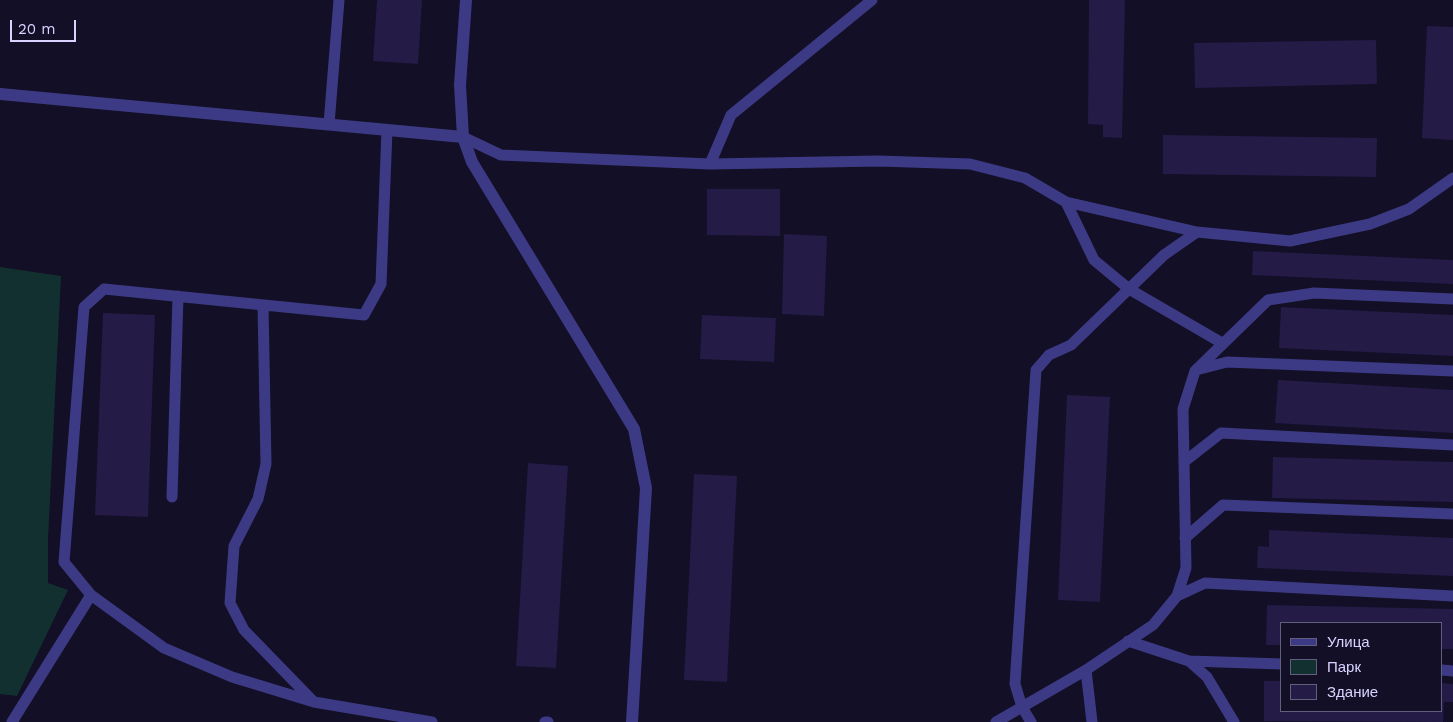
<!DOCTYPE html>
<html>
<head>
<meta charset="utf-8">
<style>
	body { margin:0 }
	#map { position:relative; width:1453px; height:722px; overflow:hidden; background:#130f26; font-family:"Work Sans",sans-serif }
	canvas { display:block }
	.legend { position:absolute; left:1280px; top:622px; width:162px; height:90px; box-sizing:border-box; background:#130f26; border:1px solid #625e7d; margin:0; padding:6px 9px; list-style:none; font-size:15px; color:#d9d4ff }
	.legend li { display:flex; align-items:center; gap:10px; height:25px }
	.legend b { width:25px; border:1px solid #625e7d }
	.scale { position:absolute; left:10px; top:20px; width:66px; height:22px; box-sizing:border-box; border:2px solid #d9d4ff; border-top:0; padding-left:6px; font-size:15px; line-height:18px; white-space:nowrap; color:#d9d4ff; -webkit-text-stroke:4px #130f26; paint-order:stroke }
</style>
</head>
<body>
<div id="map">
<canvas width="1453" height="722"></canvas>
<ul class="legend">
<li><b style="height:6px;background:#3d3a85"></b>Улица</li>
<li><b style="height:14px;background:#12302f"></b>Парк</li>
<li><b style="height:14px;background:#241b47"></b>Здание</li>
</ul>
<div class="scale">20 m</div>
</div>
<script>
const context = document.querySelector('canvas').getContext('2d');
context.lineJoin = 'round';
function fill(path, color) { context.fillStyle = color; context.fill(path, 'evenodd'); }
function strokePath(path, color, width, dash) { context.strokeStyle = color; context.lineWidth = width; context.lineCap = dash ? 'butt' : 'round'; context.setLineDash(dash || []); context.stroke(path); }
fill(new Path2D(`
	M0,267L61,276L48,540V583L68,590L17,696L0,694Z`), '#12302f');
fill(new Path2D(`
	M377,0H422L418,64L373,61Z
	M1089,0H1125L1122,138L1103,137V125L1088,124Z
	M1427,26L1453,27V140L1422,138Z
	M1376,40L1377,84L1195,88L1194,43Z
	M1163,135L1377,138L1376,177L1163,174Z
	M707,189H780V236L707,235Z
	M784,234L827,236L824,316L782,314Z
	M1253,251L1453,260V284L1252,275Z
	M1281,307L1453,315V356L1279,348Z
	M103,313L155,315L148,517L95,515Z
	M702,315L776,318L774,362L700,359Z
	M1278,380L1453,390V433L1275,423Z
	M1067,395L1110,397L1100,602L1058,600Z
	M1273,457L1453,462V502L1272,498Z
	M528,463L568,466L556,668L516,666Z
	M694,474L737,476L727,682L684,680Z
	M1269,530L1453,538V576L1257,568L1258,546L1269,547Z
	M1267,605L1453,609V649H1442V623H1282V645H1266Z
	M1264,681H1282V711H1442V683L1453,684V702H1444L1443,722L1264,721Z`), '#241b47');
strokePath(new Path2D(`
	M329,124L339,0
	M387,130L381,284L364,315L104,289L84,307L64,562L91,595L164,648L232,677L314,702L432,722
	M463,137L501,155L710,164L879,161L970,164L1025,178L1066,202L1197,232L1290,241L1370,224L1409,209L1453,178
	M710,164L731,115L872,0
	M1066,202L1094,260L1129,289L1222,343
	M263,305L266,464L258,499L234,546L230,603L244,630L312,700
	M1196,370L1227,362L1453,371
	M1184,462L1221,433L1453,445
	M172,497L178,296
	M1185,538L1223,505L1453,514
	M1177,596L1205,583L1453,596
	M1128,641L1189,661L1282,664
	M1189,661L1207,677L1234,722
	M1086,670L1092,722
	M1442,670L1453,671
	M12,722L91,595
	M545,722H548
	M996,722L1086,670L1153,625L1177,596L1186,568L1183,409L1195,371L1268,300L1314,293L1453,299
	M1031,722L1022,707L1015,684L1036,370L1049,355L1071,345L1164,255L1197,232`), '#3d3a85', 11);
strokePath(new Path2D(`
	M466,0L460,85L463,137L472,162L634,429L646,488L632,722
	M0,94L463,137`), '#3d3a85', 12);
</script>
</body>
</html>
